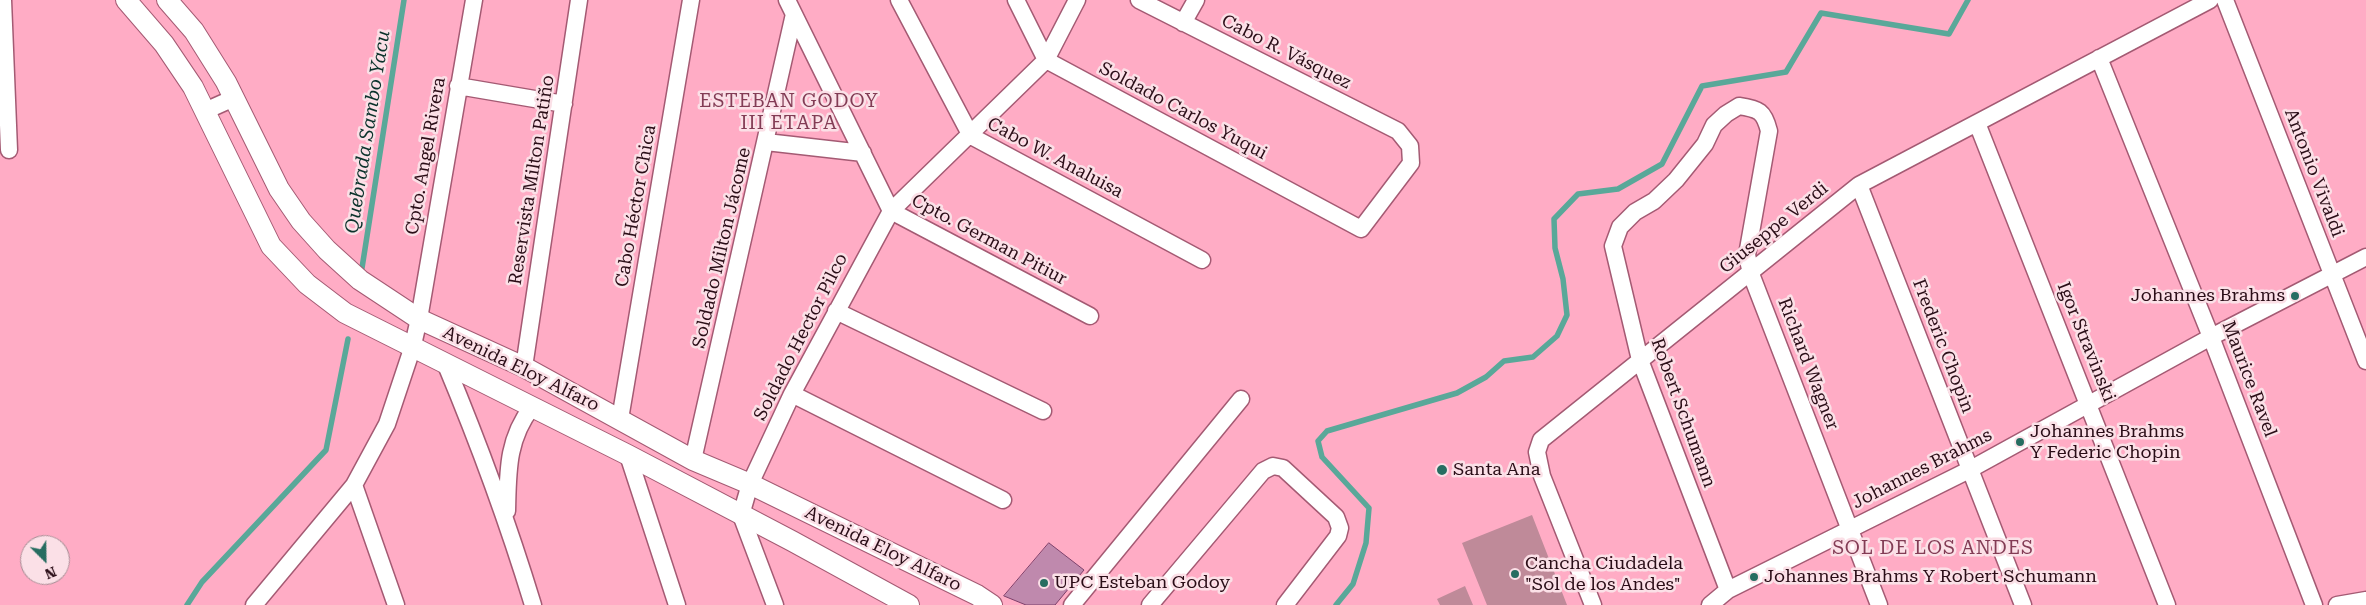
<!DOCTYPE html>
<html>
<head>
<meta charset="utf-8">
<style>
	body { margin:0 }
	#map { position:relative; width:2366px; height:605px; overflow:hidden; background:#ffacc5; font-family:"Roboto Serif",serif }
	canvas { display:block }
	.north { position:absolute; left:20px; top:535px; width:50px; height:50px; box-sizing:border-box; background:#fbe0e7; border:1px solid #a78c94; border-radius:50%; rotate:157deg; font-size:14px; font-weight:700; line-height:20px; text-align:center; color:#2a0d17 }
	.north::after { content:''; display:block; margin:auto; width:18px; height:22px; background:#276d61; clip-path:polygon(50% 0,100% 100%,50% 72%,0 100%) }
</style>
</head>
<body>
<div id="map">
<canvas width="2366" height="605"></canvas>
<div class="north">N</div>
</div>
<script>
const context = document.querySelector('canvas').getContext('2d');
context.lineJoin = 'round';
function fill(path, color) { context.fillStyle = color; context.fill(path, 'evenodd'); }
function strokePath(path, color, width, dash) { context.strokeStyle = color; context.lineWidth = width; context.lineCap = dash ? 'butt' : 'round'; context.setLineDash(dash || []); context.stroke(path); }
function drawText(font, color, halo, rows, align = 'center') {
  context.font = font + ' "Roboto Serif",serif'; context.lineWidth = 5; context.setLineDash([]); context.textBaseline = 'middle'; context.strokeStyle = halo; context.fillStyle = color; for (const [text, x, y, turn = 0] of rows) {
    context.save(); context.translate(x, y); context.rotate((+turn || 0) * Math.PI / 180); context.textAlign = isNaN(turn) ? turn : align; if (halo) context.strokeText(text, 0, 0); context.fillText(text, 0, 0); context.restore();
  }
}
fill(new Path2D(`
	M1532,515L1567,605H1487L1462,543Z
	M1465,586L1473,605H1440L1437,599Z`), '#bf8a99');
strokePath(new Path2D(`
	M362,268L404,0
	M187,605L202,582L326,450L348,339
	M1336,605L1353,584L1366,543L1369,508L1322,457L1318,441L1327,431L1457,393L1486,377L1504,361L1533,357L1557,336L1567,315L1563,279L1555,248L1554,219L1578,194L1618,189L1662,164L1702,86L1786,72L1821,13L1949,34L1968,0`), '#59a899', 5.5);
const building = new Path2D(`
	M1049,543L1084,570L1055,605H1026L1004,596Z`);
fill(building, '#bf89ad');
strokePath(building, '#7d416b', 1);
const minor = new Path2D(`
	M3,0L9,150
	M787,0L891,211L1090,316
	M899,0L971,136L1202,260
	M1016,0L1046,60L1361,229L1411,163L1410,146L1398,131L1139,0
	M2225,0L2366,361
	M1183,23L1196,0
	M2099,58L2211,337L2314,605
	M458,86L564,104
	M205,111L234,98
	M1977,123L2167,605
	M766,142L863,153
	M1859,185L2023,605
	M836,311L1043,411
	M446,365C479,444 508,523 533,605
	M524,367L579,0
	M792,394L1003,500
	M620,419L691,0
	M628,455L677,605
	M693,460L794,14
	M354,485L396,605
	M507,511C508,472 507,439 532,407
	M1728,590L1640,360L1613,246L1620,227L1635,212L1654,201L1676,180L1705,144L1714,125L1726,114L1739,106C1759,109 1764,111 1769,131L1747,255L1751,274L1879,605
	M254,605L354,485L387,424L412,349L419,319L474,0
	M775,605L741,515L750,484L792,394L891,211L1046,60L1077,0
	M1072,605L1241,399
	M1150,605L1263,471L1273,466L1283,468L1336,517L1340,528L1338,536L1285,605
	M1593,605L1542,476L1537,452L1541,440L1859,185L2210,0
	M1710,605L1728,590L1969,470L2211,337L2366,257
	M2337,605L2366,600`);
const tertiary = new Path2D(`
	M126,0L164,44L193,87L271,246L307,284L345,313L628,455L792,541L909,605
	M167,0L194,31L226,82L279,189L301,221L327,250L360,280L419,319L524,367L693,460L750,484L977,595L992,605`);
strokePath(minor, '#a45a73', 19);
strokePath(tertiary, '#a45a73', 22);
strokePath(minor, '#fff', 16);
strokePath(tertiary, '#fff', 20);
for (const [x, y, r, color] of [
	[2295,296,5,"#276d61"],
	[2020,442,5,"#276d61"],
	[1442,470,6,"#276d61"],
	[1515,574,5,"#276d61"],
	[1754,577,5,"#276d61"],
	[1044,583,5,"#276d61"]
]) { const dot = new Path2D(); dot.arc(x, y, r, 0, 2 * Math.PI); context.fillStyle = color; context.fill(dot); strokePath(dot, '#fbe0e7', 2); }
drawText('18px', '#2a0d17', '#fbe0e7', [
	["Cabo R. Vásquez",1286,52,27],
	["Soldado Carlos Yuqui",1183,111,28],
	["Cpto. Angel Rivera",426,156,-80],
	["Cabo W. Analuisa",1055,158,28],
	["Antonio Vivaldi",2314,173,69],
	["Reservista Milton Patiño",532,180,-81],
	["Cabo Héctor Chica",636,206,-80],
	["Giuseppe Verdi",1774,228,-39],
	["Cpto. German Pitiur",989,240,28],
	["Soldado Milton Jácome",722,248,-77],
	["Soldado Hector Pilco",801,337,-63],
	["Igor Stravinski",2086,342,68],
	["Frederic Chopin",1943,346,69],
	["Richard Wagner",1808,364,69],
	["Avenida Eloy Alfaro",521,369,26],
	["Maurice Ravel",2249,379,69],
	["Robert Schumann",1683,413,70],
	["Johannes Brahms",1922,469,-27],
	["Avenida Eloy Alfaro",883,549,26]
]);
drawText('18px', '#2a0d17', '#fbe0e7', [
	["Johannes Brahms",2285,296,"right"],
	["Johannes Brahms",2030,432],
	["Y Federic Chopin",2030,453],
	["Santa Ana",1453,470],
	["Cancha Ciudadela",1525,564],
	["\"Sol de los Andes\"",1525,585],
	["Johannes Brahms Y Robert Schumann",1764,577],
	["UPC Esteban Godoy",1054,583]
], 'left');
context.letterSpacing = '1px';
drawText('19px', '#833c55', '#fbe0e7', [
	["ESTEBAN GODOY",789,101],
	["III ETAPA",789,123],
	["SOL DE LOS ANDES",1933,548]
]);
context.letterSpacing = '0px';
drawText('italic 19px', '#0a322b', '#fbe0e7', [
	["Quebrada Sambo Yacu",368,132,-81]
]);
</script>
</body>
</html>
